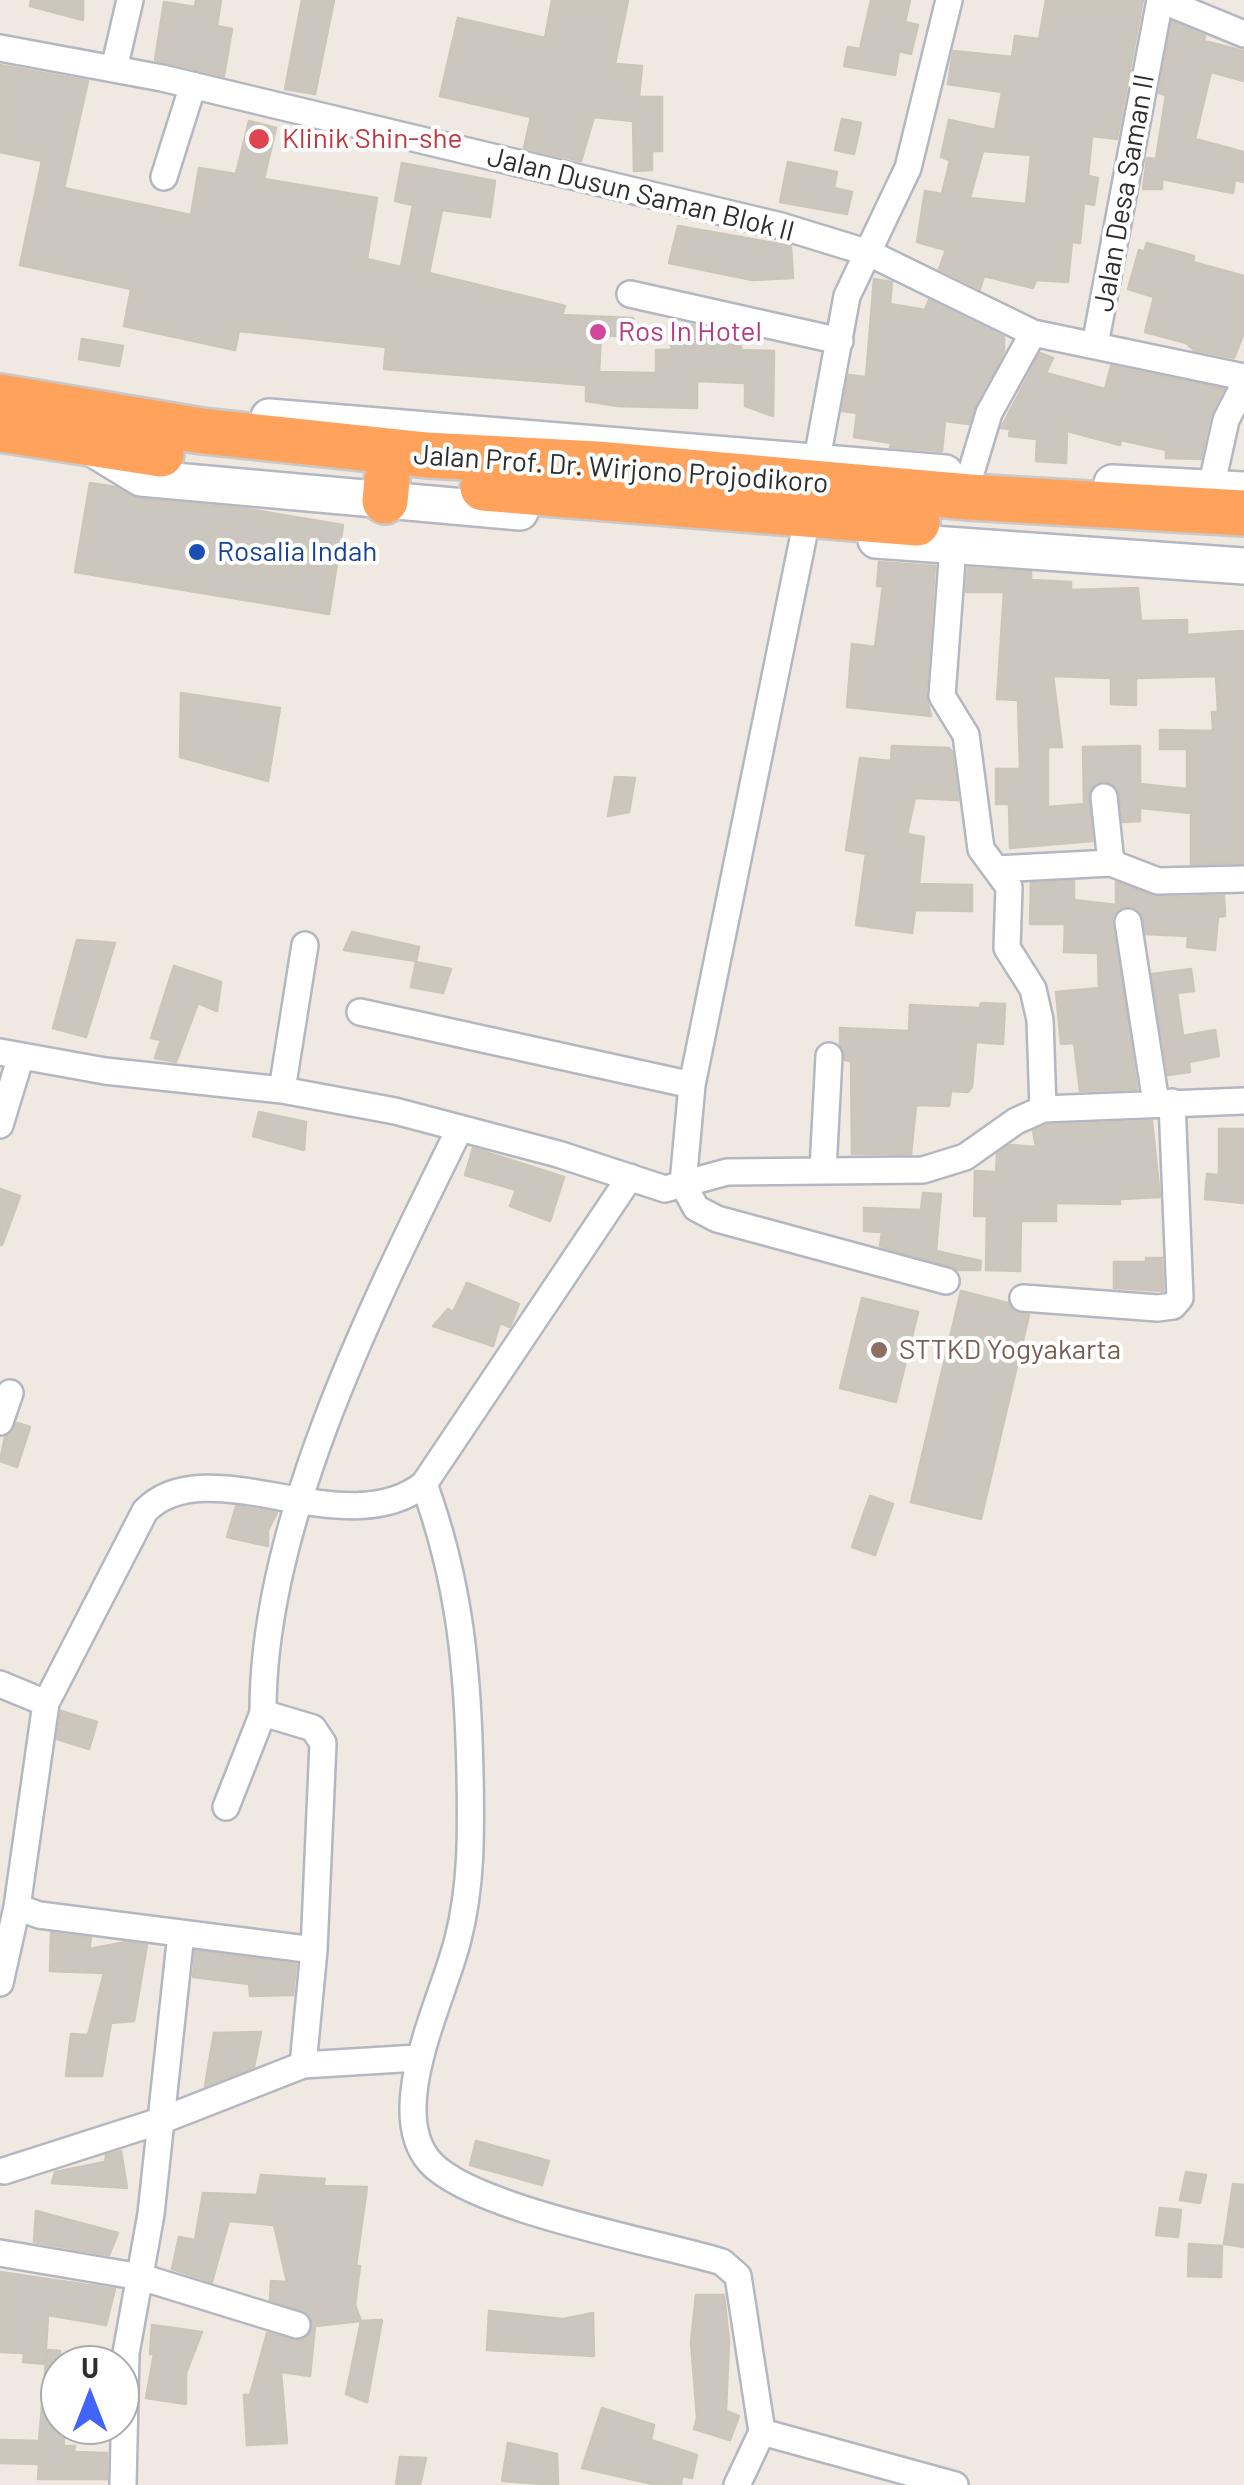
<!DOCTYPE html>
<html>
<head>
<meta charset="utf-8">
<style>
	body { margin:0 }
	#map { position:relative; width:1244px; height:2485px; overflow:hidden; background:#efe9e1; font-family:Barlow,sans-serif }
	canvas { display:block }
	.north { position:absolute; left:40px; top:2345px; width:100px; height:100px; box-sizing:border-box; background:#fff; border:2px solid #ababab; border-radius:50%; rotate:0deg; font-size:28px; font-weight:700; line-height:40px; text-align:center; color:#2e2e2e }
	.north::after { content:''; display:block; margin:auto; width:35px; height:45px; background:#4264fb; clip-path:polygon(50% 0,100% 100%,50% 72%,0 100%) }
</style>
</head>
<body>
<div id="map">
<canvas width="1244" height="2485"></canvas>
<div class="north">U</div>
</div>
<script>
const context = document.querySelector('canvas').getContext('2d');
context.lineJoin = 'round';
function fill(path, color) { context.fillStyle = color; context.fill(path, 'evenodd'); }
function strokePath(path, color, width, dash) { context.strokeStyle = color; context.lineWidth = width; context.lineCap = dash ? 'butt' : 'round'; context.setLineDash(dash || []); context.stroke(path); }
function drawText(font, color, halo, rows, align = 'center') {
  context.font = font + ' Barlow,sans-serif'; context.lineWidth = 8; context.setLineDash([]); context.textBaseline = 'middle'; context.strokeStyle = halo; context.fillStyle = color; for (const [text, x, y, turn = 0] of rows) {
    context.save(); context.translate(x, y); context.rotate((+turn || 0) * Math.PI / 180); context.textAlign = isNaN(turn) ? turn : align; if (halo) context.strokeText(text, 0, 0); context.fillText(text, 0, 0); context.restore();
  }
}
const building = new Path2D(`
	M31,0H83V20L30,6Z
	M196,0H221L217,26L232,29L224,76L155,60L164,2L195,7Z
	M302,0H334L315,94L285,89Z
	M552,0H628L615,64L642,66L639,97H662V151H652V170L634,171L633,121L594,117L581,161L524,148L531,117L440,96L458,18L545,38Z
	M871,0H910L905,22L918,25L911,54L899,51L895,75L844,66L848,47L860,49Z
	M1046,0H1143L1117,139L1092,136L1088,176L1098,178L1094,205L1084,203L1080,243L1072,242L1068,282L1036,280L1033,288L984,276L980,289L939,269L946,250L917,242L925,191L942,194L950,160L941,157L949,120L995,130L1002,92L948,84L953,51L1012,57L1015,36L1039,39ZM983,151L1031,155L1026,204L970,198Z
	M1172,22L1205,36L1204,41L1244,51V81L1211,72L1195,139L1244,152V182L1235,180L1233,193L1162,179V189H1143L1147,158L1156,159L1166,95L1159,93Z
	M0,65L88,81L64,188L191,215L199,168L236,174L249,121L276,128L264,179L377,198L367,259L401,267L413,205L395,201L402,163L495,181L490,217L442,210L429,273L565,306L562,315L633,318L632,337L601,335L599,372L656,373V350H671V339H691L692,325L730,333L729,345L741,346V350L774,351L773,416L745,406V383L697,381V408L618,406L586,401V385L384,369L386,347L239,331L235,350L124,326L131,289L20,265L42,161L0,152Z
	M842,119L861,123L854,154L835,150Z
	M788,162L837,172L834,188L852,192L847,214L780,202Z
	M678,226L791,246L793,278L752,280L669,263Z
	M1147,243L1194,256L1193,262L1244,276V333L1234,358L1194,350L1186,343L1145,332L1154,297L1128,289L1139,250L1144,252Z
	M874,279L892,282L890,304L925,310L929,300L1004,337V351L969,424L945,421L942,451L890,447L891,443L854,437L857,413L842,411L849,375L866,377Z
	M82,339L123,346L119,366L79,359Z
	M1040,353L1053,358L1046,373L1105,389L1111,366L1224,389L1210,416L1201,459L1166,458V450L1121,440L1120,445L1067,431L1066,463L1036,461L1037,439L1009,436L1010,429L1001,428Z
	M90,483L115,487L139,499L247,509L343,525L329,614L75,572Z
	M879,562L935,566L926,695L931,716L847,707L852,644L875,647L883,586H877Z
	M968,568L1031,572V580L1071,582V590L1138,588L1141,621L1187,620V635L1243,631L1244,863L1191,864V813L1140,808V821L1123,822L1118,788L1103,781L1089,791L1092,841L1010,848L1009,804H996V769H1020L1018,700L997,699L1004,592H966ZM1053,676L1111,678V704L1136,705V678L1216,676L1218,712H1212L1213,731L1160,730V749H1187V789L1140,784V746L1083,747L1084,804L1048,807V747H1062Z
	M181,693L280,708L268,781L180,757Z
	M892,746L949,748L952,752L958,800L915,798L907,834L924,837L919,884L972,885V911L915,910L912,933L856,925L866,854L846,850L860,758L891,761Z
	M615,777L635,778L629,812L608,816Z
	M1074,881V900L1116,905V882L1158,897L1224,896L1225,916L1218,917L1215,950L1187,947L1188,936L1146,934L1141,913L1133,907L1119,909L1113,915L1137,1089L1080,1091L1074,1043L1061,1044L1056,992L1099,988L1098,953L1064,952L1065,924H1030L1031,883Z
	M352,932L419,947L416,961L344,950Z
	M77,940L115,943L86,1037L53,1028Z
	M416,962L451,969L443,993L411,987Z
	M174,966L221,982L217,1011L198,1003L176,1062L155,1058L161,1040L151,1038Z
	M1191,969L1194,991L1177,993L1183,1036L1215,1030L1219,1056L1189,1062L1190,1072L1168,1075L1152,974Z
	M981,1003L1005,1004L1003,1044L976,1042L972,1087L968,1092L951,1091L949,1106L916,1105L911,1154H852L851,1061L845,1060L840,1044V1028L909,1031L910,1005L980,1008Z
	M259,1112L306,1122L304,1150L253,1136Z
	M1152,1121L1160,1197L1120,1199V1204L1056,1203V1221H1021L1020,1271L986,1270L987,1216H974L975,1171L996,1172L997,1154L1010,1145L1036,1147L1033,1131L1047,1125Z
	M1219,1129H1244V1203L1205,1199L1207,1174L1219,1175Z
	M473,1148L564,1177L550,1221L510,1206L516,1190L465,1175Z
	M0,1189L20,1196L2,1245H0Z
	M923,1193L941,1194L936,1251L981,1261L980,1270H958L880,1246L882,1232L864,1231V1208L921,1210Z
	M1146,1258H1162L1163,1291L1114,1288V1262H1146Z
	M467,1283L519,1304L510,1327L500,1323L493,1346L433,1326L448,1309L453,1312Z
	M961,1291L1008,1303L1015,1312L1029,1315L981,1519L911,1502Z
	M862,1298L918,1312L896,1402L840,1388Z
	M17,1423L30,1427L17,1467L0,1461L5,1437Z
	M870,1496L893,1504L875,1555L852,1547Z
	M236,1506L277,1513L268,1530V1546L227,1537Z
	M61,1711L97,1722L89,1749L57,1739Z
	M51,1933L91,1938L89,1949L126,1942L147,1945L134,2021L111,2023L102,2076H66L71,2034L88,2035L104,1973L50,1971Z
	M195,1951L296,1964L293,1995L250,1996L249,1984L193,1977Z
	M261,2032L254,2067L205,2086L214,2033Z
	M476,2141L549,2161L542,2185L470,2165Z
	M121,2151L127,2188L52,2183L55,2172L105,2162L106,2155Z
	M1186,2172L1206,2175L1200,2203L1180,2200Z
	M261,2175L325,2179L323,2186L367,2187L356,2266H360L355,2305L361,2321L315,2326L310,2376L281,2372L287,2443L247,2445L244,2395H250L267,2333L300,2341L313,2329L308,2313L270,2300L271,2281L287,2282L274,2225L229,2221L212,2282L172,2269L179,2237L195,2240L203,2193L257,2195Z
	M1233,2184L1244,2185V2247L1224,2244Z
	M1160,2208L1181,2210L1178,2237L1156,2235Z
	M36,2211L118,2233L109,2255L34,2242Z
	M1189,2244L1222,2246L1221,2277L1188,2276Z
	M0,2272L115,2289L106,2325L48,2315L45,2364L23,2362L24,2353L0,2352Z
	M696,2295H724L729,2341L726,2411L739,2416L730,2440L694,2429L697,2418L691,2342Z
	M489,2311L563,2319L593,2313L594,2356L487,2350Z
	M382,2320L367,2402L346,2394L361,2321Z
	M152,2325L202,2332L186,2373V2404L146,2398L154,2354H150Z
	M47,2350L60,2351L64,2446H75L74,2452L107,2453V2479H38L39,2464L0,2463V2440L39,2441Z
	M602,2408L654,2425L651,2440L697,2455L692,2478L682,2476L681,2485H657L582,2468Z
	M508,2443L557,2454L558,2485L502,2481Z
	M400,2457L426,2458L420,2485H396Z`);
fill(building, '#cbc7bf');
strokePath(building, '#cbc5ba', 2.5);
const street = new Path2D(`
	M1161,0L1244,34
	M0,48L162,78L781,226L869,253L1033,333L1244,377
	M114,69L130,0
	M164,177L193,85
	M630,294L840,341
	M1095,345L1160,0
	M817,459L847,296L908,168L949,0
	M970,476L989,413L1033,333
	M1211,488L1226,420L1244,385
	M804,534L692,1085L683,1184L696,1208L717,1219L946,1281
	M953,547L942,696L966,735L981,849L1009,887L1007,948L1033,989L1040,1020L1043,1109
	M1104,797L1111,863
	M996,869L1111,863L1158,881L1244,879
	M1128,922L1156,1103
	M360,1012L692,1085
	M0,1052L105,1071L282,1090L395,1111L558,1154L665,1189L727,1172L923,1170L965,1157L1016,1121L1043,1109L1244,1101
	M282,1090L305,945
	M0,1125L21,1056
	M823,1170L829,1056
	M1023,1298L1158,1308L1173,1306L1180,1298L1172,1102
	M0,1422L10,1393
	M424,1484C460,1583 468,1670 470,1774C471,1831 472,1884 458,1939C444,1998 384,2110 430,2162C472,2209 656,2242 722,2262L738,2276L762,2432L737,2485
	M0,1684L46,1703
	M226,1807L263,1713
	M17,1907L39,1915L314,1950
	M0,1983L17,1907L46,1703L145,1511C208,1446 345,1547 424,1484L630,1177
	M303,2065L314,1950L323,1743L313,1728L263,1713C262,1521 376,1299 460,1128
	M4,2171L160,2121L303,2065L417,2058
	M0,2253L141,2277L297,2325
	M762,2432L955,2485
	M123,2485L126,2353L151,2214L181,1933`);
const secondary = new Path2D(`
	M269,417L945,473
	M92,448L141,478L520,512
	M1112,483L1244,490
	M876,540L1244,566`);
const highway = new Path2D(`
	M0,397L202,431L427,455L597,464L969,497L1244,513
	M0,429L161,454
	M483,488L917,523
	M385,501L387,480`);
strokePath(street, '#b4b7c1', 30);
strokePath(secondary, '#b4b7c1', 40);
strokePath(highway, '#c9c9c9', 50);
strokePath(street, '#fff', 25);
strokePath(secondary, '#fff', 35);
strokePath(highway, '#ffa35c', 45);
for (const [x, y, r, color] of [
	[259,139,12,"#e0444e"],
	[598,332,10,"#d1479c"],
	[197,552,10,"#1a4fb4"],
	[879,1350,10,"#8d6e63"]
]) { const dot = new Path2D(); dot.arc(x, y, r, 0, 2 * Math.PI); context.fillStyle = color; context.fill(dot); strokePath(dot, '#fff', 4); }
drawText('28px', '#be3a42', '#fff', [
	["Klinik Shin-she",282,139]
], 'left');
drawText('28px', '#2e2e2e', '#fff', [
	["Jalan Desa Saman II",1124,193,-80],
	["Jalan Dusun Saman Blok II",641,194,14],
	["Jalan Prof. Dr. Wirjono Projodikoro",621,469,4]
]);
drawText('28px', '#b23c85', '#fff', [
	["Ros In Hotel",618,332]
], 'left');
drawText('28px', '#164399', '#fff', [
	["Rosalia Indah",217,552]
], 'left');
drawText('28px', '#785e54', '#fff', [
	["STTKD Yogyakarta",899,1350]
], 'left');
</script>
</body>
</html>
